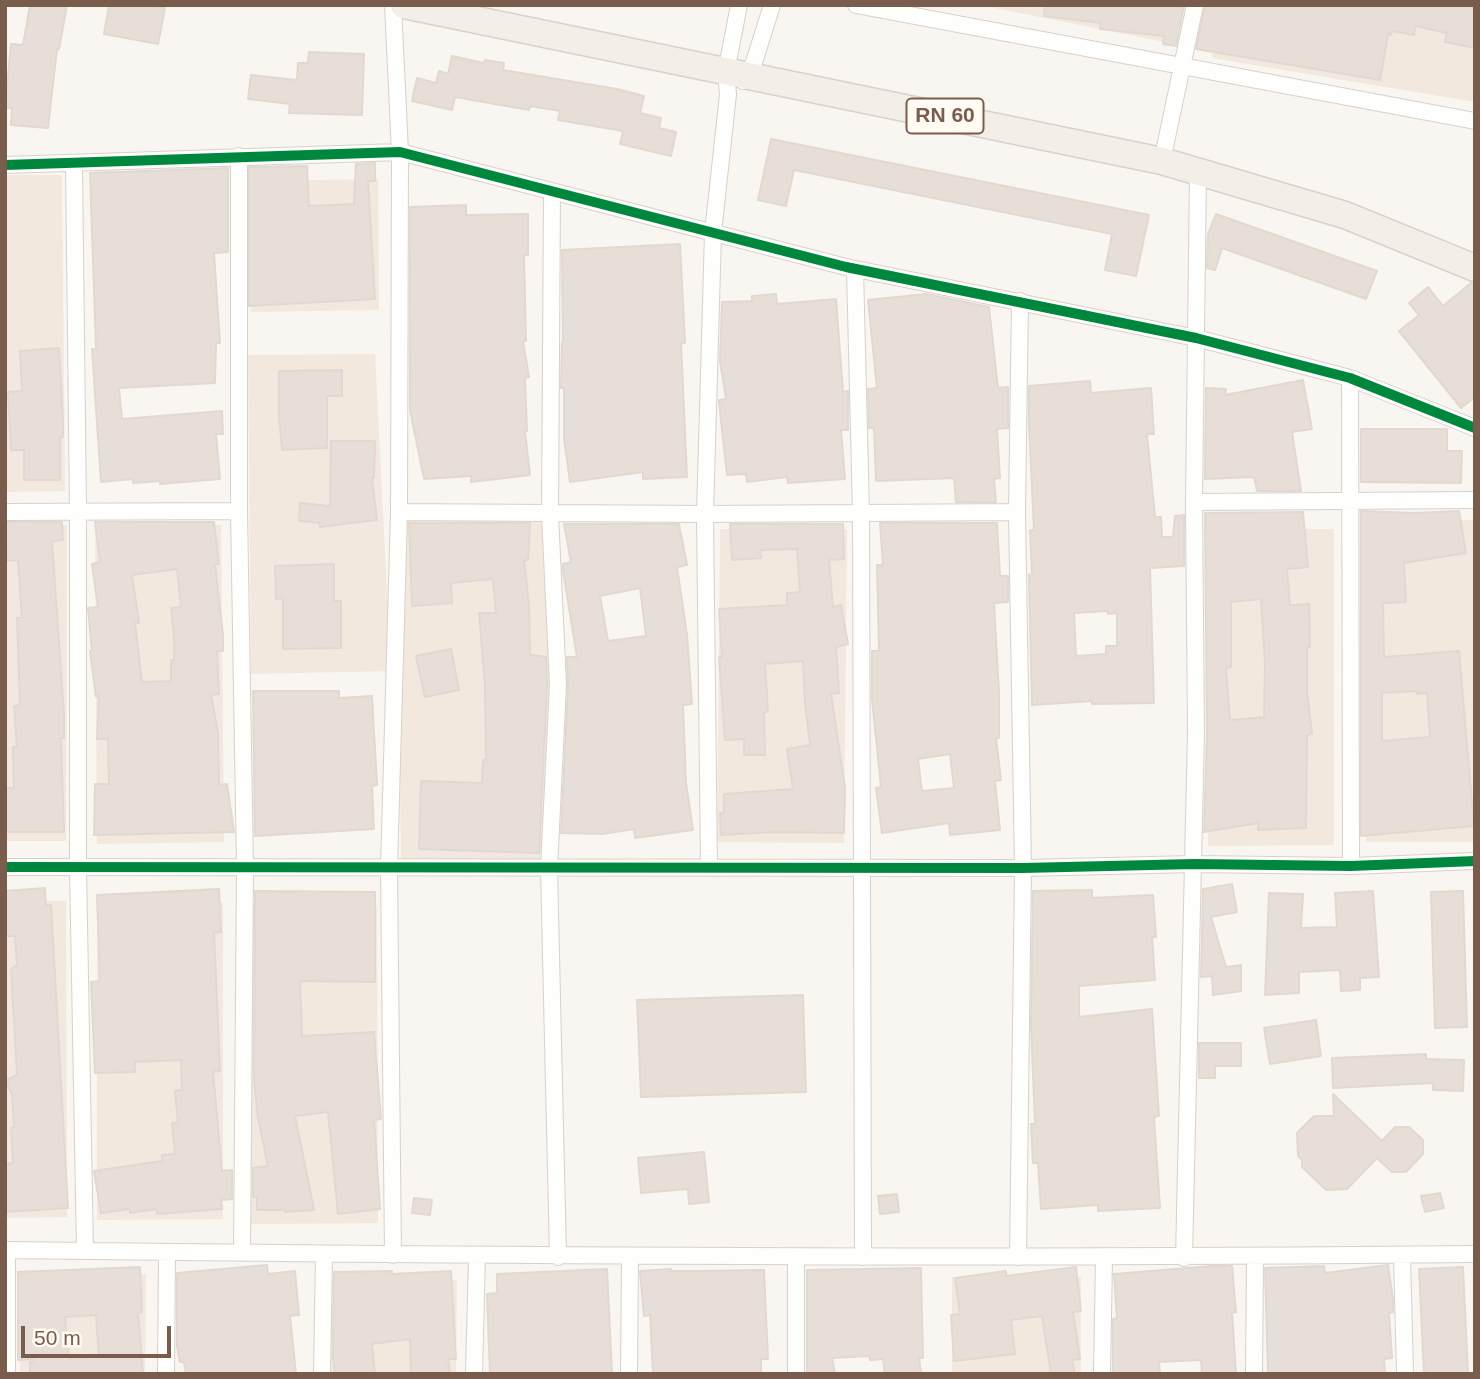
<!DOCTYPE html>
<html>
<head>
<meta charset="utf-8">
<style>
	body { margin:0 }
	#map { position:relative; width:1480px; height:1379px; overflow:hidden; background:#f9f5f0; font-family:Helvetica,sans-serif }
	canvas { display:block }
	.frame { position:absolute; inset:0; border:7px solid #7a5c4d; pointer-events:none }
	.scale { position:absolute; left:21px; top:1326px; width:150px; height:32px; box-sizing:border-box; border:4px solid #7a5c4d; border-top:0; padding-left:9px; font-size:21px; line-height:24px; white-space:nowrap; color:#7a5c4d; -webkit-text-stroke:5px #fffaf3; paint-order:stroke }
</style>
</head>
<body>
<div id="map">
<canvas width="1480" height="1379"></canvas>
<div class="frame"></div>
<div class="scale">50 m</div>
</div>
<script>
const context = document.querySelector('canvas').getContext('2d');
context.lineJoin = 'round';
function fill(path, color) { context.fillStyle = color; context.fill(path, 'evenodd'); }
function strokePath(path, color, width, dash) { context.strokeStyle = color; context.lineWidth = width; context.lineCap = dash ? 'butt' : 'round'; context.setLineDash(dash || []); context.stroke(path); }
function drawText(font, color, halo, rows, align = 'center') {
  context.font = font + ' Helvetica,sans-serif'; context.lineWidth = 5; context.setLineDash([]); context.textBaseline = 'middle'; context.strokeStyle = halo; context.fillStyle = color; for (const [text, x, y, turn = 0] of rows) {
    context.save(); context.translate(x, y); context.rotate((+turn || 0) * Math.PI / 180); context.textAlign = isNaN(turn) ? turn : align; if (halo) context.strokeText(text, 0, 0); context.fillText(text, 0, 0); context.restore();
  }
}
fill(new Path2D(`
	M980,5H1183L1175,44Z
	M1221,5L1475,12V102L1212,58Z
	M5,175H62L65,491L5,492Z
	M378,179L379,310L251,312L249,181Z
	M375,354L391,671L251,674L248,355Z
	M397,509L546,510L553,674L546,859L401,860Z
	M1475,520V842H1366V521Z
	M5,525H67L66,841H5Z
	M221,525L224,842L97,844L95,526Z
	M720,529H847L844,843L717,842Z
	M1207,529H1334V845L1208,846Z
	M5,901H66L67,1217L5,1218Z
	M97,902H223V1219L97,1220Z
	M377,906L378,1223L251,1224L250,907Z
	M20,1273L146,1274L145,1374H20Z
	M952,1277H1081V1374H952Z
	M330,1280H457L456,1374H329Z`), '#f2e8de');
const building = new Path2D(`
	M30,5H67L59,49H57L48,128L11,125L12,108H5L11,44L23,45Z
	M109,5H149L165,8L158,44L104,34Z
	M1045,5H1184L1176,46L1163,44L1164,36L1100,29L1101,23L1044,16Z
	M1205,5H1466L1475,7V48L1445,42L1447,33L1415,26L1414,35L1392,31L1391,35L1388,34L1380,80L1196,49Z
	M309,52L364,54L362,115L289,113L290,104L248,99L251,75L297,80L298,63H308Z
	M452,56L484,63L485,60L504,63L503,70L617,89L644,96L640,113L661,118L659,128L676,132L671,156L620,144L623,131L558,120L560,111L530,106L529,110L455,97L452,110L412,101L417,78L436,83L439,71L448,74Z
	M771,139L1149,215L1136,276L1105,270L1112,234L794,170L786,206L758,200Z
	M375,163V181H368L375,299L249,306V167L307,166L309,206L354,204L356,164Z
	M228,168V252L214,253L220,343H216L215,383L119,388L122,419L222,411L223,434H216L220,479L160,484V481L133,483V479L101,482L92,349H96L90,173Z
	M466,205V215L528,214V255H524L526,341H523L529,377L525,378L527,431H525L530,475L471,482V476L424,479L410,410V207Z
	M1216,214L1377,271L1366,299L1222,248L1215,270L1207,268L1208,234Z
	M680,244L685,343H681L687,477L643,479V472L570,482L564,439V388H561L562,342H563L562,250Z
	M1471,283H1475V397L1461,408L1399,331L1419,315L1409,303L1428,287L1443,306Z
	M776,294L777,304L836,299L843,392L848,391V430H841L845,479L788,483L787,477L747,482L746,474L727,475L719,402V400L726,399L720,361L722,302L752,301V296Z
	M926,294L989,307L998,388L1008,387V428L997,429L1000,478L994,479L996,502H956L954,478L876,481L874,428H869L868,389L877,388L868,300Z
	M59,348L63,420V437H60V480H24V450H11L8,392L22,391L20,351Z
	M342,370V396H327V448L282,450L279,416V371Z
	M1303,380L1312,429L1292,432L1301,491H1257L1254,477L1205,479L1206,388L1226,389L1225,395Z
	M1090,381L1091,393L1151,388L1154,434H1147L1155,517H1161L1162,537H1173L1175,516L1184,515V566L1150,568L1154,703L1092,704V701L1032,705L1029,575L1032,574L1030,530H1034L1029,425V386ZM1108,611V614L1117,613V646H1106V654L1076,656L1074,613Z
	M1361,429H1447V451H1462L1461,483L1361,482Z
	M331,441H375L374,478H372L377,520L320,527L319,523L299,521L300,503L330,506Z
	M1361,511L1414,513L1459,511L1466,553L1404,563L1406,602L1383,603L1384,657L1459,651L1474,826L1361,836ZM1417,691V694L1427,693L1430,737L1382,741V693Z
	M1303,512L1308,567L1287,569L1290,605L1309,604L1310,647H1307V691L1312,734L1307,735L1306,828L1258,830V823L1204,832L1207,732L1205,513ZM1261,599L1265,664L1264,717L1230,720L1226,668L1231,667V602Z
	M5,522H62L63,540L52,541L64,715V738H61L64,832H5V788H14L13,747H17L14,706L20,705L17,618H22L18,560L7,561Z
	M95,522H214L219,564H215L223,635V651H217L219,694L211,695L218,733L219,785L227,784L234,832L94,835L95,784H109L108,739H97L99,696L96,697L90,651H92L88,608L98,607L92,564L100,562ZM177,569L181,607L171,608L174,638V660H171V681L142,682L135,623H139L132,575Z
	M409,523H530L528,560H524L529,605L530,655L546,657L547,685L539,853L419,849L421,781L482,783L483,760H486L485,685L479,613H496L493,579L451,583L452,603L412,606Z
	M880,523H997L1000,576H1008V602L994,603L999,693V738H996L1001,780L995,781L1000,830L950,835L949,823L882,833L876,788L881,787L872,699V651H879L877,565H883ZM950,754L954,788L922,791L918,759Z
	M564,524H679L687,565L677,567L687,635L692,704L683,705L686,783L693,830L635,838L634,829L603,834L561,833L568,686L567,657H577L563,571V564L571,562ZM640,588L646,636L608,641L600,596Z
	M730,524H843L844,559L829,560L833,607L841,605L848,644L836,647L839,693L831,694L845,788L844,833L775,832L721,835L720,813H724V794L793,789L787,749L810,745L805,702L803,661L765,664L768,712H764L765,755H744V739L725,740L719,657H722L719,609L787,605V593L800,592L797,549L760,550L761,558L732,560Z
	M334,564V601H341V648L283,649V598L276,599L275,566Z
	M451,649L459,690L425,697L416,656Z
	M253,691H339V698L372,696L377,785L372,786L374,829L255,836Z
	M1232,884L1237,912L1211,917L1226,967L1241,965V991L1213,995L1212,976L1201,977L1203,889Z
	M45,888L46,905H51L68,1208L5,1212V1164L13,1163L11,1128L14,1127L12,1094L5,1081L17,1075L11,969L17,965L15,936H5V891Z
	M219,889L221,932L214,933L220,1071L213,1072L222,1171L232,1170V1199L221,1200L222,1209L157,1214V1209L130,1213V1209L101,1213L94,1171L162,1161V1155L175,1154L172,1123H178L175,1091L182,1090L181,1060L135,1062V1072L95,1073L91,982L100,981L97,895Z
	M1092,890V898L1153,895L1156,937H1152L1155,980L1079,986V1017L1152,1009L1159,1116L1154,1117L1160,1208L1098,1211V1205L1041,1209L1038,1163H1033L1031,1124H1035L1031,1025L1033,891Z
	M255,891L375,892V982L300,981L302,1036L374,1032L381,1119L374,1120L380,1209L338,1214L328,1112L295,1116L314,1210L285,1212V1210H257V1197H253V1168L268,1166L258,1118L254,1080Z
	M1373,891L1379,977L1360,978V990L1341,991L1340,970L1299,972V993L1265,995L1269,893L1303,894L1301,928L1337,927L1335,893Z
	M1463,891L1467,1027L1435,1028L1431,892Z
	M803,995L806,1092L641,1097L637,1000Z
	M1316,1020L1321,1056L1270,1064L1264,1028Z
	M1199,1043H1241V1066H1215V1078H1199Z
	M1426,1054V1059L1464,1060L1463,1091L1433,1090V1083L1333,1088L1332,1058Z
	M1333,1094L1382,1141L1395,1127H1409L1423,1140V1154L1406,1172H1392L1377,1158L1347,1189L1326,1190L1302,1167V1160L1298,1156L1297,1133L1314,1116H1334Z
	M704,1152L709,1202L689,1204L688,1189L641,1193L638,1158Z
	M1440,1193L1444,1208L1425,1212L1421,1196Z
	M897,1194L899,1212L880,1214L878,1196Z
	M414,1198L432,1200L430,1215L412,1213Z
	M267,1265L268,1274L295,1271L299,1315L290,1316L296,1374H186L184,1362H180L177,1346V1273Z
	M1388,1265L1393,1300V1312L1389,1313L1392,1358L1384,1359L1385,1374H1268L1265,1268L1324,1266L1325,1273Z
	M1212,1266H1232L1236,1312L1232,1313L1236,1374H1202L1201,1360L1159,1362L1160,1374H1113V1319L1117,1318L1114,1274Z
	M140,1267L142,1312L138,1313L143,1374H30V1362L33,1361V1359L18,1360V1272ZM96,1315L99,1356L69,1359L65,1317Z
	M1076,1267L1081,1311L1073,1312L1080,1359L1072,1360L1075,1374H1051L1042,1316L1011,1320L1015,1354L954,1361L951,1315L960,1314L955,1278L1006,1271V1276Z
	M1463,1267L1468,1374H1424L1419,1269Z
	M921,1268L923,1358H919L921,1374H885L883,1359L870,1360V1356L832,1358L835,1374H807V1270Z
	M607,1269L612,1374H490L487,1294L497,1293V1274Z
	M671,1269V1271H695L764,1270L768,1359H761V1374H653L650,1315L644,1316L640,1271Z
	M392,1271V1274L451,1271L456,1359H448L450,1374H411L410,1339L372,1344L375,1374H335L333,1357L334,1272Z`);
fill(building, '#e6ded7');
strokePath(building, '#e2d8d2', 2);
const minor = new Path2D(`
	M393,5L400,152L399,512L705,514L1017,512
	M856,5L1475,121
	M743,81L750,75L772,5
	M239,156V511L245,867L242,1253
	M1162,161L1195,5
	M74,163L78,511V867L85,1251
	M5,165L400,152L846,267L1196,338L1350,378L1475,428
	M552,191L550,514L558,685L549,868L558,1257
	M855,269L861,513L863,1257
	M1350,378L1351,866
	M1194,502L1475,500
	M5,512L239,511
	M5,867L1023,868L1194,864L1351,866L1475,861
	M709,868L705,514L713,233L728,94L726,72L739,5
	M5,1250C495,1256 985,1259 1475,1254
	M393,1255L389,868L399,512
	M1402,1255L1405,1374
	M1018,1257L1023,868L1017,512L1020,301
	M1184,1258L1196,732L1194,502L1198,170
	M7,1374V1250
	M166,1374L167,1252
	M322,1374L324,1254
	M474,1374L477,1256
	M629,1374L630,1257
	M796,1374V1257
	M1102,1374L1104,1258
	M1254,1374L1255,1257`);
const primary = new Path2D(`
	M404,5L1162,161L1345,215L1475,268`);
strokePath(minor, '#d7d1cb', 18);
strokePath(primary, '#dad1cc', 29);
strokePath(minor, '#fefefd', 16);
strokePath(primary, '#f3eee8', 26);
strokePath(new Path2D(`
	M5,165L400,152L846,267L1196,338L1350,378L1475,428
	M5,867L1023,868L1194,864L1351,866L1475,861`), '#00873e', 10);
for (const [x, y, w] of [
	[945,116,77]
]) { const box = new Path2D(); box.roundRect(x - w / 2, y - 17.5, w, 35, 5); context.fillStyle = '#fffaf3'; context.fill(box); strokePath(box, '#7a5c4d', 2); }
drawText('bold 21px', '#7a5c4d', null, [
	["RN 60",945,116]
]);
</script>
</body>
</html>
